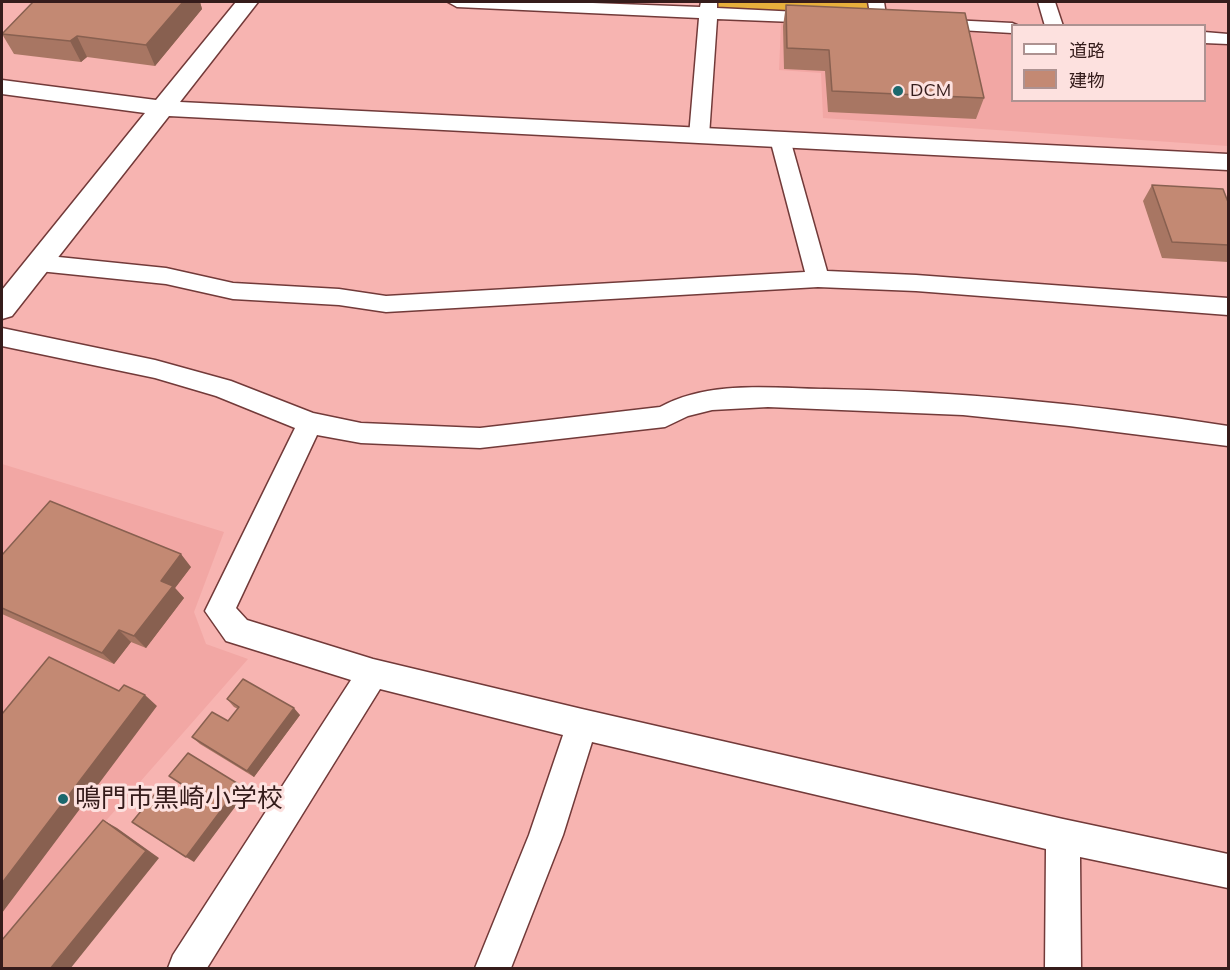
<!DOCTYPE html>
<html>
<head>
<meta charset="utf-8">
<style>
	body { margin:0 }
	#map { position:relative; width:1230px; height:970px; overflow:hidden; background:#f7b4b1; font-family:Mulish,"Noto Sans JP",sans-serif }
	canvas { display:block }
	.frame { position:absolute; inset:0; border:3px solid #351c1b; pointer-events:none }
	.legend { position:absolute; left:1011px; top:24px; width:195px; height:78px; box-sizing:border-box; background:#fde1df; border:2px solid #ad9291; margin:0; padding:8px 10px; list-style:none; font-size:18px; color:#351c1b }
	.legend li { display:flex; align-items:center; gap:12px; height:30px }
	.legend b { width:30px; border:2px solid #ad9291 }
</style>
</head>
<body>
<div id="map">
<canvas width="1230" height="970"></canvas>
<div class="frame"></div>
<ul class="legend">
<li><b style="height:8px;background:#fff"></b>道路</li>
<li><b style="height:16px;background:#c38973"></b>建物</li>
</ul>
</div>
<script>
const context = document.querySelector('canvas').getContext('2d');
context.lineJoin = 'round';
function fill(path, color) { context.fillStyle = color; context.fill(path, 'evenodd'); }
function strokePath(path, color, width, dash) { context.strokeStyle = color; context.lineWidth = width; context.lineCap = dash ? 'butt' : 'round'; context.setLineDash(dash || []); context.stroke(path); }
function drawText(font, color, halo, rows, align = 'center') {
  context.font = font + ' Mulish,"Noto Sans JP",sans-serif'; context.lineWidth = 6; context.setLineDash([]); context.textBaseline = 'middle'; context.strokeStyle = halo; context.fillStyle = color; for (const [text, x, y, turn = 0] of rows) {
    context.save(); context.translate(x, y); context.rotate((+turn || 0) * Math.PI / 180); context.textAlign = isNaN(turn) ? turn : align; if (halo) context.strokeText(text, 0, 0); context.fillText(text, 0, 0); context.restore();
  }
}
fill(new Path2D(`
	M781,23L1012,35V100H1204L1205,44L1228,46V146L823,118L821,73L779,70Z
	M2,464L224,532L194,612L206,644L248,659L2,939Z`), '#f2a7a4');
fill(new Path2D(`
	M716,2H870L872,10L866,14L716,9Z`), '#e7af3c');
const minor = new Path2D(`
	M448,2H566L700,7L701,2H717V8L820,13L829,18L820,23L717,19L709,136L706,140H692L689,136L699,18L457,7Z
	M868,2H884L887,21L884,25H872Z
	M1038,2H1055L1063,26H1045Z
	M930,19L1012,23L1019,26H1012V33L924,28L921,24Z
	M1204,32L1228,34V44L1204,43Z
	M780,133L787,135L790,139L827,271L916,275L1228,298V315L916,291L818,287L386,312L339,305L233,299L166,284L39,271L31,269L28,263L31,257L39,255L166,268L233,283L339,289L386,296L805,272L770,139L773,135Z
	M2,328L155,360L231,381L313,413L361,423L480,428L660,407C709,380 771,388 825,389C960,391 1096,405 1228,426V446L1069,426L963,415L768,407L712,410L688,416L665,427L480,448L361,443L317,435L236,608L247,620L373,659L582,709L1063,819L1228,854V888L1080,857L1081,968H1045L1046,849L592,742L563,835L511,968H475L529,835L563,735L380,689L207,968H168L173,955L351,680L226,641L205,611L295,428L216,396L155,378L2,346Z`);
const tertiary = new Path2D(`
	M236,2H258L180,102L1228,154V170L169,116L12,316L2,319V290L145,113L2,94V80L156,100Z`);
strokePath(minor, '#723a39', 3);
strokePath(tertiary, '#723a39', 3);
fill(minor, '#fff');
fill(tertiary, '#fff');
fill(new Path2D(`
	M33,2H200L202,9L155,66L87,57L81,62L14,54L2,34Z
	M786,5L984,98L976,119L828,112L825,71L784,69L783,26Z
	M1152,185L1228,202V262L1162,258L1143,201Z
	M2,555L191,567L175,588L184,598L146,648L131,642L114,664L2,614Z
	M227,699L300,715L254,777L200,744L192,737L228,721L238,709L234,707Z`), '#a87663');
fill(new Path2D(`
	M183,2H200L202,9L155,66L146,45Z
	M77,36L87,57L81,62L70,41Z
	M181,554L191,567L175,588L184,598L146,648L134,636L161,581Z
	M119,630L131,642L114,664L102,653Z
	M145,695L157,706L2,913V883Z
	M294,708L300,715L254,777L247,771Z
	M240,785L247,791L194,862L186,857Z
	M103,820L117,828L159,858L70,969H50Z`), '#886050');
const building = new Path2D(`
	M33,2H183L146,45L77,36L70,41L2,34Z
	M786,5L965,13L984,98L832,91L829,50L787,48Z
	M1152,185L1223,189L1228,202V245L1172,242Z
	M50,501L181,554L161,581L173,586L134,636L119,630L102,653L2,608V555Z
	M49,657L119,691L124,685L145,695L2,883V714Z
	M243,679L294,708L247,771L192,737L212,712L228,721L239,707L227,699Z
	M188,753L240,785L186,857L132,822L155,794L168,803L183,785L169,776Z
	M103,820L146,851L50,969H2V940Z`);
fill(building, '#c38973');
strokePath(building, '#886050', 1.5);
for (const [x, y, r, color] of [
	[898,91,6,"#1b686d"],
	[63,799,6,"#1b686d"]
]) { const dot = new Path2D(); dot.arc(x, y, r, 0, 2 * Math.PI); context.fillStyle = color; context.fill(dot); strokePath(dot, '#fde1df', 2); }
drawText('18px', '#351c1b', '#fde1df', [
	["DCM",910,91]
], 'left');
drawText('26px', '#351c1b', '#fde1df', [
	["鳴門市黒崎小学校",75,799]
], 'left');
</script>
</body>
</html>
